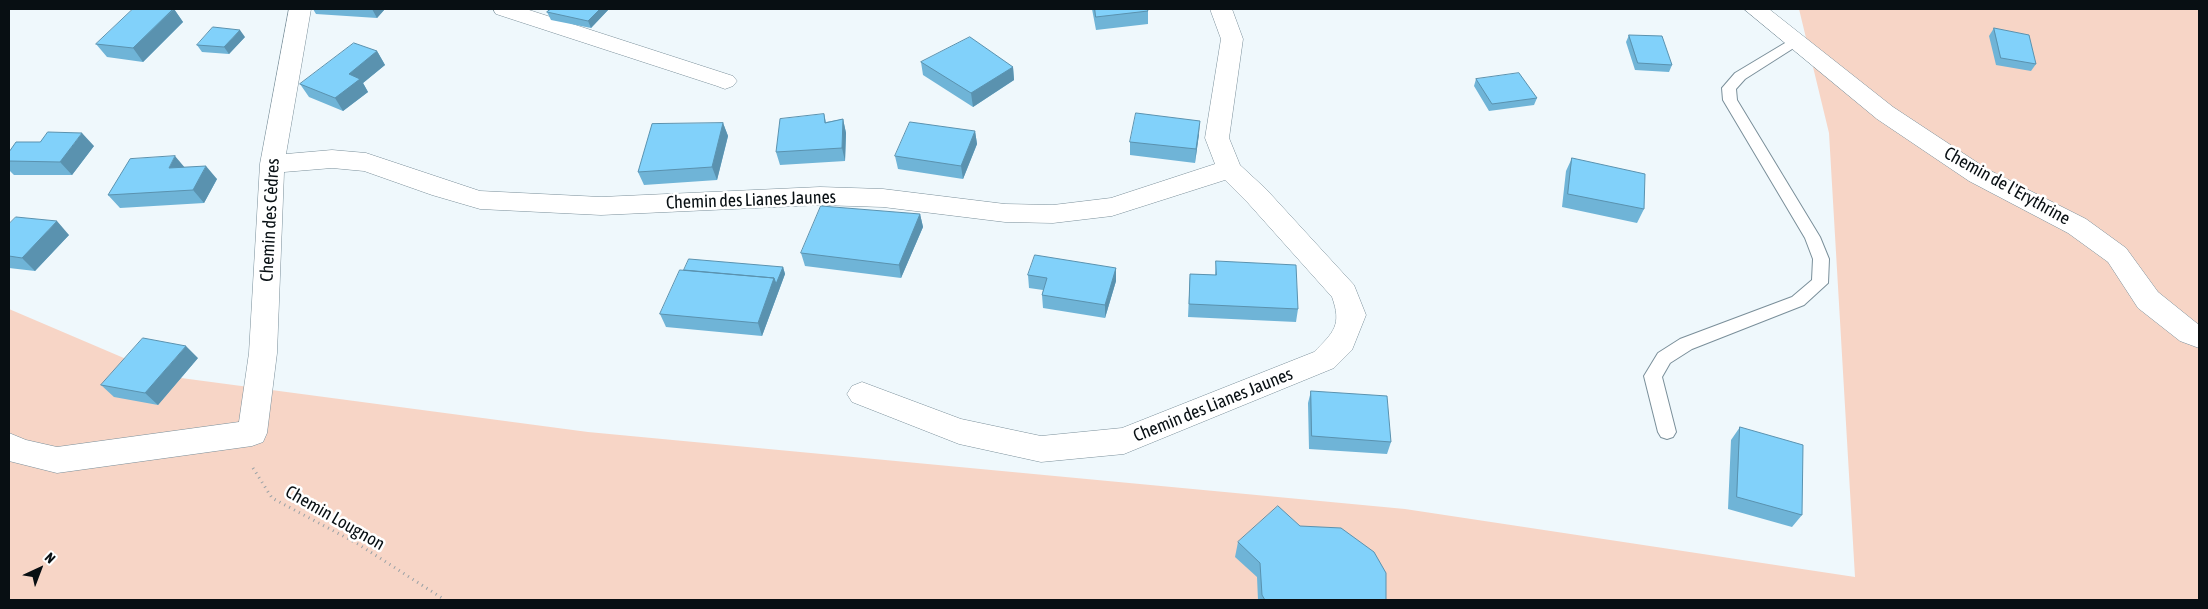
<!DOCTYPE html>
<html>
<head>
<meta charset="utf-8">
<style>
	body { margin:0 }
	#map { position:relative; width:2208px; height:609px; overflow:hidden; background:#eff8fc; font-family:"Asap Condensed",sans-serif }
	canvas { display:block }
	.frame { position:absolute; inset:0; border:10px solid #080f13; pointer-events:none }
	.north { position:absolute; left:15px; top:544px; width:50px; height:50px; -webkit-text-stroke:4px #fff; paint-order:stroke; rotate:43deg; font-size:14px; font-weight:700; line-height:20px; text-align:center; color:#080f13 }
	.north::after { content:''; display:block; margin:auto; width:18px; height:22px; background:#080f13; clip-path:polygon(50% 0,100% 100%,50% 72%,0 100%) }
</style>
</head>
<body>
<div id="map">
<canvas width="2208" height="609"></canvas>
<div class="frame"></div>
<div class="north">N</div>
</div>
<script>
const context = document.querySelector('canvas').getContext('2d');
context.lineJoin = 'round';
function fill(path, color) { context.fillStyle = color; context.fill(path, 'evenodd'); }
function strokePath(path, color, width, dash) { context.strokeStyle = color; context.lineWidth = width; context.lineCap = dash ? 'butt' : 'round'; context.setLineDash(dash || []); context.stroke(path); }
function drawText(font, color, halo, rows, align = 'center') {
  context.font = font + ' "Asap Condensed",sans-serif'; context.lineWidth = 5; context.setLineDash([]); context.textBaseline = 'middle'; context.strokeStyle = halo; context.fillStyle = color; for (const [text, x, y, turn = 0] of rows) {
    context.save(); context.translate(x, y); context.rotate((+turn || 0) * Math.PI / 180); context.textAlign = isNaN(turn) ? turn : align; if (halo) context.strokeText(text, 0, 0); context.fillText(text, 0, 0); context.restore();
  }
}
fill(new Path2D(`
	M1799,9H2199V600H9V309L166,376L588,432L1405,509L1855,577L1829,133Z`), '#f7d5c6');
const service = new Path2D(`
	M1795,37L1800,38L1802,41L1800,44L1745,79L1736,89L1737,100L1820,237L1829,259L1828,283L1804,305L1692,349L1670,363L1662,377L1676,432L1673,437L1667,439L1661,437L1658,432L1644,376L1658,353L1680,339L1792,297L1812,280L1813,259L1805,238L1723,100L1722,88L1735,73Z`);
const minor = new Path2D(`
	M289,9H311L286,154L332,150L366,153L480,191L601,197L820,187L883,189L1005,204L1053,205L1111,198L1215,164L1205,138L1221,39L1210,9H1232L1243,39L1229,138L1240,165L1266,189L1354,285L1366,315L1352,350L1334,368L1124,454L1041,462L959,444L852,402L847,394L852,386L862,382L961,419L1041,436L1122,428L1314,352C1334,332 1342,325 1332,297L1248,203L1225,180L1112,216L1053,223L1005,222L883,207L820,205L601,215L480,209L432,195L364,171L332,168L284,172L277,353L267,433L263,442L252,446L57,473L9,461V433L26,440L57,447L239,422L249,353L260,164Z
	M493,9H526L733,76L737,81L733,86L725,89L717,86L496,14Z
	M1744,9H1769L1893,107L1987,169L2086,219L2126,248L2158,292L2199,325V348L2180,341L2138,308L2108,262L2068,233L1969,181L1877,119Z`);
strokePath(service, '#7a8f9a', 2);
strokePath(minor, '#7a8f9a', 1);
strokePath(new Path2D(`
	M253,468L272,498L358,544L445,600`), '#99a1a5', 3, [1, 4.5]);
fill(service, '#fff');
fill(minor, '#fff');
fill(new Path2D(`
	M174,9L183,22L143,62L107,57L96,44Z
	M313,9H385L377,18L316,14Z
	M551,9H609L591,28L551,20L547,12Z
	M1092,9H1147L1148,11V24L1096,30Z
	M1994,28L2036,64L2031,71L1996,65L1989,36Z
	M1629,35L1672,65L1669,72L1635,70L1626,42Z
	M245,37L229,54L202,52L197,45Z
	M377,51L385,65L363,83L368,92L343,111L309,97L300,84Z
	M921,62L1013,67L1014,80L973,107L923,75Z
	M1476,79L1537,98L1534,105L1489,111L1474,86Z
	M824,114L826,122L843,119L846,133L845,161L780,165L776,152Z
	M723,123L728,136L717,180L644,185L638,172Z
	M975,131L977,144L963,179L898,169L895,156Z
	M1199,134L1195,163L1130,155V142Z
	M94,146L72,175H14L9,170V152Z
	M1572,158L1644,209L1637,223L1562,207L1566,171Z
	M184,167L217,179L204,203L120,208L108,195Z
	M920,214L923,227L901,278L805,266L801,253Z
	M9,224L69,235L35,271L9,268Z
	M1216,261L1298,309L1296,322L1188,317L1190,274L1215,275Z
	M783,267L785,274L762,336L666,327L660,314L684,270Z
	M1116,268V281L1105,318L1043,308L1042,295L1043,290L1029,288L1028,275Z
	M198,358L158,405L114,397L101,385Z
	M1311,391L1391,442L1387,454L1309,449L1308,403Z
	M1740,427L1802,515L1792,527L1728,509L1731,440Z
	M1238,542L1386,600H1258L1257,577L1235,557Z`), '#6fb4d7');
fill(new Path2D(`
	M174,9L183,22L143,62L133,48Z
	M372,9H385L377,18Z
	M600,9H609L591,28L588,21Z
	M240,30L245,37L229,54L224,47Z
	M377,51L385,65L363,83L368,92L343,111L335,98L349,74Z
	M1013,67L1014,80L973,107L971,93Z
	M843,119L846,133L845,161L842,148Z
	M1200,121L1199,134L1195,163L1196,149Z
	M723,123L728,136L717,180L712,167Z
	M975,131L977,144L963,179L961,166Z
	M82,133L94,146L72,175L60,162Z
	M175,156L186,169L169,168Z
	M206,166L217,179L204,203L193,190Z
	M920,214L923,227L901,278L899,265Z
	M57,221L69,235L35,271L22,258Z
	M783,267L785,274L762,336L758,323L774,278Z
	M1116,268V281L1105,318V305Z
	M186,346L198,358L158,405L145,393Z`), '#5a92af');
const building = new Path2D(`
	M133,9H173L133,48L96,44Z
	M551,9H600L588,21L547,12Z
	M1095,9H1147L1148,11L1096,17Z
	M213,27L240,30L224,47L197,45Z
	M1994,28L2029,35L2036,64L2001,58Z
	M1629,35L1662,36L1672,65L1638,63Z
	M970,37L1013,67L971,93L921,62Z
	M354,43L377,51L349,74L360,79L335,98L300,84Z
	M1519,73L1537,98L1492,104L1476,79Z
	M1136,113L1200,121L1196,149L1130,142Z
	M824,114L825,123L843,119L842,148L776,152L780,119Z
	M910,122L975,131L961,166L895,156Z
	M723,123L712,167L638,172L652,124Z
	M48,132L82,133L60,162L9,161V152L16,142H40Z
	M175,156L169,168L206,166L193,190L108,195L130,159Z
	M1572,158L1645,174L1644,209L1568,194Z
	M821,206L920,214L899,265L801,253Z
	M16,217L57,221L22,258L9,256V224Z
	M1035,255L1116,268L1105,305L1042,295L1047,278L1028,275Z
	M689,259L783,267L776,284L774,278L684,270Z
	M1216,261L1296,265L1298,309L1189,304L1190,274L1216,275Z
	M680,270L774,278L758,323L660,314Z
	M143,338L186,346L145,393L101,385Z
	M1311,391L1387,396L1391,442L1312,436Z
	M1740,427L1803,445L1802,515L1737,497Z
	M1278,506L1300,526L1341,528L1374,552L1386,573V600H1265L1262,595L1260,563L1238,542Z`);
fill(building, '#81d1fa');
strokePath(building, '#5a92af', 1);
drawText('18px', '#080f13', '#fff', [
	["Chemin de l'Erythrine",2007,186,29],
	["Chemin des Lianes Jaunes",751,200,-2],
	["Chemin des Cèdres",270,220,-87],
	["Chemin des Lianes Jaunes",1213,405,-22],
	["Chemin Lougnon",335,518,30]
]);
</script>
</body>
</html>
